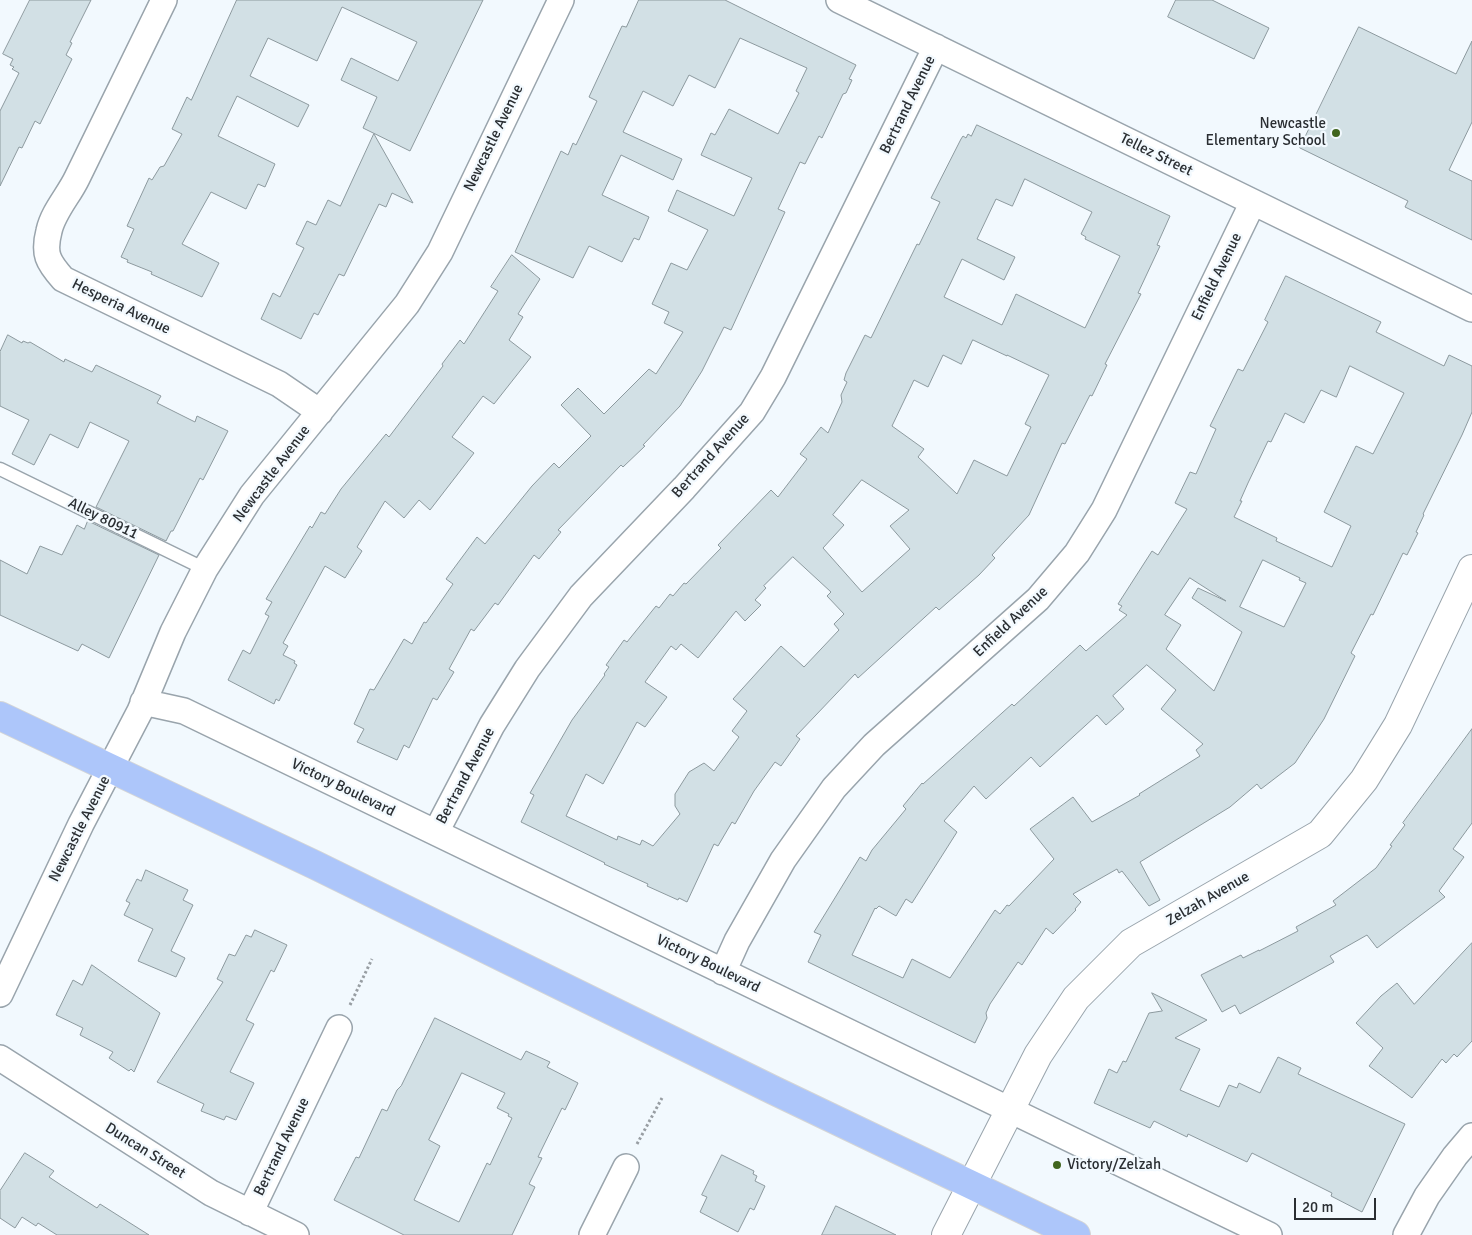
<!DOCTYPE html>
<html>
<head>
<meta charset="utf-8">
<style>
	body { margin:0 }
	#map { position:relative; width:1472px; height:1235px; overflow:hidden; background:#f2f9fe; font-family:Signika,sans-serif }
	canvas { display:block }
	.scale { position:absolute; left:1294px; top:1198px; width:82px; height:22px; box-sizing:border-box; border:2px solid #2a2e32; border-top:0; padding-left:6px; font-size:15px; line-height:18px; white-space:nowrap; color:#2a2e32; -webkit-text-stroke:4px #f2f9fe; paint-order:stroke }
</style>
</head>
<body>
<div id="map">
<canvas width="1472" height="1235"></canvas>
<div class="scale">20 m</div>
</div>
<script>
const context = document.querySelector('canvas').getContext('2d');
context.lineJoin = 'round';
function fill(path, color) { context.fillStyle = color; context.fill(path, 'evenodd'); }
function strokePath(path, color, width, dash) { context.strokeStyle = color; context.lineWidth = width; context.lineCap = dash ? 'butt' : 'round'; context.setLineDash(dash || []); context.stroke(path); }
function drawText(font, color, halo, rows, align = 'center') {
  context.font = font + ' Signika,sans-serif'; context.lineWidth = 4.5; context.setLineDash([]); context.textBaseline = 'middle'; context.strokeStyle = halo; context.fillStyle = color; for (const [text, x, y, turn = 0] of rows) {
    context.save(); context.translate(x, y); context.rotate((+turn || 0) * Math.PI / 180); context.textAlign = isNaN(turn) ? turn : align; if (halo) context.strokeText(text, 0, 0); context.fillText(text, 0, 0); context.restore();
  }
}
const building = new Path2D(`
	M30,0H91L70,42L72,43L66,55L72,59L40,124L35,121L22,148L19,147L0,186V111L19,73L12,69L14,67L10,65L13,59L3,54Z
	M237,0H483L410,151L363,128L377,97L341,80L351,58L398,81L417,42L342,7L317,61L268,38L250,76L309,105L298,127L237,96L218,136L275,164L265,187L258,184L246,209L211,192L182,244L219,263L202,297L151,274L152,272L127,262L128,260L121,257L134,229L127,226L149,178L152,180L160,167L164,166L182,134L172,129L187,97L191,100Z
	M639,0H725L856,65L849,79L852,80L846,93L843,94L822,138L819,136L805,164L800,162L778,209L785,212L731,330L724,327L702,371L680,406L643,445L645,446L623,467L621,465L558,530L561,532L539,559L534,555L498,605L495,603L474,631L471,629L449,669L454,672L437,700L433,698L409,748L404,745L397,760L357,742L364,729L354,724L370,689L374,690L404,639L412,644L424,622L426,623L453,584L446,579L477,537L485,544L532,486L554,463L559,468L591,436L561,405L578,388L604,414L649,369L656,374L683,332L664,323L669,312L652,304L671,263L687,270L708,230L668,211L677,190L734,216L752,178L701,155L711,133L715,135L729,109L778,134L799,93L796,91L807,68L740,38L715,88L689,75L673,106L643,91L623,132L682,159L673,180L621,155L602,195L649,217L639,240L634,238L622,262L589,246L573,278L515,252L561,151L568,155L573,143L576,145L597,101L589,97L622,26L626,27Z
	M1176,0H1212L1269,28L1254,59L1168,17Z
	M1359,27L1456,74L1472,41V122L1449,170L1472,181V240L1405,207L1408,201L1398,196L1300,148Z
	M977,125L1170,216L1157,245L1160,246L1138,293L1141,294L1105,364L1107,365L1092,396L1090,395L1065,444L1062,443L1029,515L992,555L995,558L979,575L939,610L936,607L858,678L855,674L796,736L800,739L781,766L775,762L754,791L735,824L732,822L718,846L714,844L687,902L679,898L678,900L647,886L648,884L604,864L605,863L521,822L534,795L530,793L572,720L605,675L604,674L609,667L606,665L624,640L627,642L656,606L659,608L670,594L673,596L684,583L686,584L721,548L718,545L771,490L778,497L807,459L800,454L821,427L828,433L842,402L841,395L847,382L844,380L846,373L865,335L871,338L917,244L919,245L940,202L931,198L961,139L963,136L966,138L968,134L971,136ZM1025,179L1092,212L1081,234L1086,237L1085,239L1120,256L1085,328L1016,294L1002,325L944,297L962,259L1004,280L1015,257L977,239L996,199L1012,206ZM973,340L1007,356V355L1049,375L1025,424L1031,427L1007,476L974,460L957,494L918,457L924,449L892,426L914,380L928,387L943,355L961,364ZM862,480L909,510L890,526L910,549L862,592L823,548L844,525L833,515ZM793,557L831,592L827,596L844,614L834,624L839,630L804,667L781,646L733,699L747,711L732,731L739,737L714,771L704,763L689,772L675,794V806L680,814L653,846L642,840L640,845L618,836L617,840L566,816L586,774L603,784L637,722L645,727L667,697L645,682L671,646L676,650L681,644L698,658L736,611L745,621L761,605L755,600L766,588L764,586Z
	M374,134L413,203L392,193L386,207L379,204L344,276L339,274L318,315L314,313L301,339L261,319L273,293L280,297L304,248L296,244L307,221L316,225L328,200L340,206Z
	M512,255L540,279L518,314L523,317L509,340L531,357L494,404L483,396L452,437L474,453L430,510L419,500L404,518L385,501L357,547L362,551L345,578L325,566L283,643L288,646L283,655L295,661L294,663L297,665L279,701L276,699L274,704L228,680L243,650L250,654L269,616L265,614L272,602L266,599L310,526L312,528L321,512L325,514L341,489L386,434L389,437L443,366L442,364L460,340L464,344L498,291L491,287Z
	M1286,276L1381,322L1376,332L1444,366L1449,355L1472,366V412L1462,435L1423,514L1424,515L1416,532L1418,533L1407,555L1403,553L1373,615L1371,614L1351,653L1355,656L1324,719L1295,763L1261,789L1257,784L1230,807L1140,862L1160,900L1149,906L1122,871L1119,873L1117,869L1073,894L1081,902L1075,909L1076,910L1053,934L1046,928L1022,965L1018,962L990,1004L986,1013L987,1018L975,1043L808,962L821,935L814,932L860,857L866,861L872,850L906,809L903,806L922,783L923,784L1012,704L1014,706L1080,645L1086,651L1127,615L1119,610L1122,606L1118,604L1152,551L1158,555L1187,509L1175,503L1190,472L1196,474L1216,429L1210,426L1238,369L1243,371L1268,322L1265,320ZM1350,366L1404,393L1373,454L1356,446L1324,512L1351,526L1332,567L1276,541L1277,538L1234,517L1242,501H1240L1248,483L1268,441L1271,442L1285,413L1304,423L1321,390L1336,397ZM1263,560L1300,578L1299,580L1306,583L1284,627L1240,607ZM1190,578L1226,601L1198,588L1192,598L1242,632L1214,691L1166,649L1181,625L1165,615ZM1147,665L1176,690L1161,709L1203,744L1196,750L1200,756L1139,794L1140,795L1092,822L1073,797L1030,829L1054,859L1009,906L1007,905L1000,914L995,910L950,978L912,959L903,978L852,955L875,908L876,909L879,906L896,916L906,899L912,903L957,832L944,821L974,786L986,799L1031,757L1040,767L1097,715L1106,725L1124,709L1113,696Z
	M8,335L22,343L23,341L28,343L30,342L64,362L65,359L92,372L96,365L161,396L157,403L195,422L197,416L228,431L203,480L200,478L173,531H171L166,541L96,507L129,441L90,422L78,448L50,434L34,465L12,454L29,420L0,406V352Z
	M88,521L159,555L109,658L82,644L78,651L0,615V560L27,574L40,546L62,555L77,525L84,529Z
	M1472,729V823L1453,849L1464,857L1439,891L1445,897L1377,948L1367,935L1330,956L1334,962L1240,1014L1235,1005L1222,1012L1201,975L1241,955L1243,958L1259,950V951L1298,931L1296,927L1336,905L1333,901L1376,868L1392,846L1390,845L1405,825L1403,823Z
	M146,870L188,890L183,900L193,905L171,951L185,958L176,977L138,961L153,929L124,915L130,903L126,901L137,879L141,881Z
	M255,930L287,945L274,972L271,970L246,1020L254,1024L230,1072L254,1083L236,1120L226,1116L224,1120L201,1111L204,1104L157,1082L223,982L217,979L229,954L235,956L246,935L251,937Z
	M1472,943V1041L1457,1057L1454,1054L1446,1063L1442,1059L1412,1098L1369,1066L1383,1048L1356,1023L1381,996L1397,983L1414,1004Z
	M92,965L160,1013L134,1072L131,1069L129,1071L109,1058L113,1052L80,1035L83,1028L56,1015L73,980L82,985Z
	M1152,993L1207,1020L1175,1038L1200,1049L1180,1090L1219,1107L1229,1085L1237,1088L1239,1083L1260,1093L1278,1057L1301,1068L1298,1074L1405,1124L1362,1212L1331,1196L1332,1193L1252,1153L1247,1162L1188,1134L1187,1137L1154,1121L1150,1128L1094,1103L1109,1069L1117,1073L1123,1061L1126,1062L1149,1013L1162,1011Z
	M435,1018L521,1060L526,1051L550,1062L547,1067L578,1083L565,1110L562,1108L538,1157L542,1158L529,1184L535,1187L512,1235H404L334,1200L356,1157L359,1158L382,1109L387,1111L397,1090L401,1086ZM462,1073L505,1093L497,1108L509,1114L508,1116L512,1118L490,1165L487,1163L459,1222L414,1200L440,1146L429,1140Z
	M25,1153L54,1171L49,1177L61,1185L97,1208L100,1204L149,1235H57L38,1223L36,1226L22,1217L15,1228L0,1218V1191Z
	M722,1155L754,1171L753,1174L757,1176L755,1181L765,1186L754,1210L750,1208L738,1232L700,1212L707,1197L702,1195Z
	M836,1206L896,1235H822Z`);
fill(building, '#d2e0e5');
strokePath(building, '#8c999e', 1);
const lane = new Path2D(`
	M0,469L205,569`);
const street = new Path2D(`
	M164,0C135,59 106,118 77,178C69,195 53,212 49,231C43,254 48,262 63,279L279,384L320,412
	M839,0L1472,309
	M143,702L184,711L1269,1235
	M436,832L492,725L527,669L581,596L684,488L752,412L773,377L936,47
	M723,972L737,941L783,860L834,788L874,745L1038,599L1077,553L1104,510L1253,202
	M0,994L81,824L140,711L173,632L205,569L252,495L407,304L440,252L561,0
	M0,1058L211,1193L296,1235
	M250,1213L339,1028
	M592,1235L626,1167
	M1406,1235L1427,1196L1455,1156L1472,1136`);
const secondary = new Path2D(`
	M946,1235L1038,1055L1076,998L1131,943L1320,834L1364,780L1398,725L1472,569`);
const primary = new Path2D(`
	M0,716L315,865L773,1090L1076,1235`);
strokePath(lane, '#99a4ac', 15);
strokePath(street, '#99a4ac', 28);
strokePath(secondary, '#99a4ac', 30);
strokePath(primary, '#d4d5d6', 30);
strokePath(new Path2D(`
	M350,1005L372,959
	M637,1144L662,1098`), '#989ea3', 3, [2.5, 2.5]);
strokePath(lane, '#fff', 12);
strokePath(street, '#fff', 25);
strokePath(secondary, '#fff', 28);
strokePath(primary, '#adc6fa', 28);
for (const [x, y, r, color] of [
	[1336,133,5,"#40651e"],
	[1057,1165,5,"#40651e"]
]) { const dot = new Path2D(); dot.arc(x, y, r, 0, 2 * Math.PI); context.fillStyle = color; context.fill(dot); strokePath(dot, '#f2f9fe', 2); }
drawText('15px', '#2a2e32', '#f2f9fe', [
	["Bertrand Avenue",908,105,-64],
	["Newcastle Avenue",494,138,-64],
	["Tellez Street",1156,155,26],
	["Enfield Avenue",1217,277,-64],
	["Hesperia Avenue",121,307,26],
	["Bertrand Avenue",711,456,-48],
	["Newcastle Avenue",272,474,-53],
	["Alley 80911",103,519,26],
	["Enfield Avenue",1011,622,-43],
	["Bertrand Avenue",466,776,-62],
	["Victory Boulevard",343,788,26],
	["Newcastle Avenue",80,829,-63],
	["Zelzah Avenue",1208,899,-30],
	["Victory Boulevard",708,964,26],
	["Bertrand Avenue",282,1147,-64],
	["Duncan Street",145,1151,32]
]);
drawText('15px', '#2a2e32', '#f2f9fe', [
	["Newcastle",1326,124],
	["Elementary School",1326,141],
	["Victory/Zelzah",1067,1165,"left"]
], 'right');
</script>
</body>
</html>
